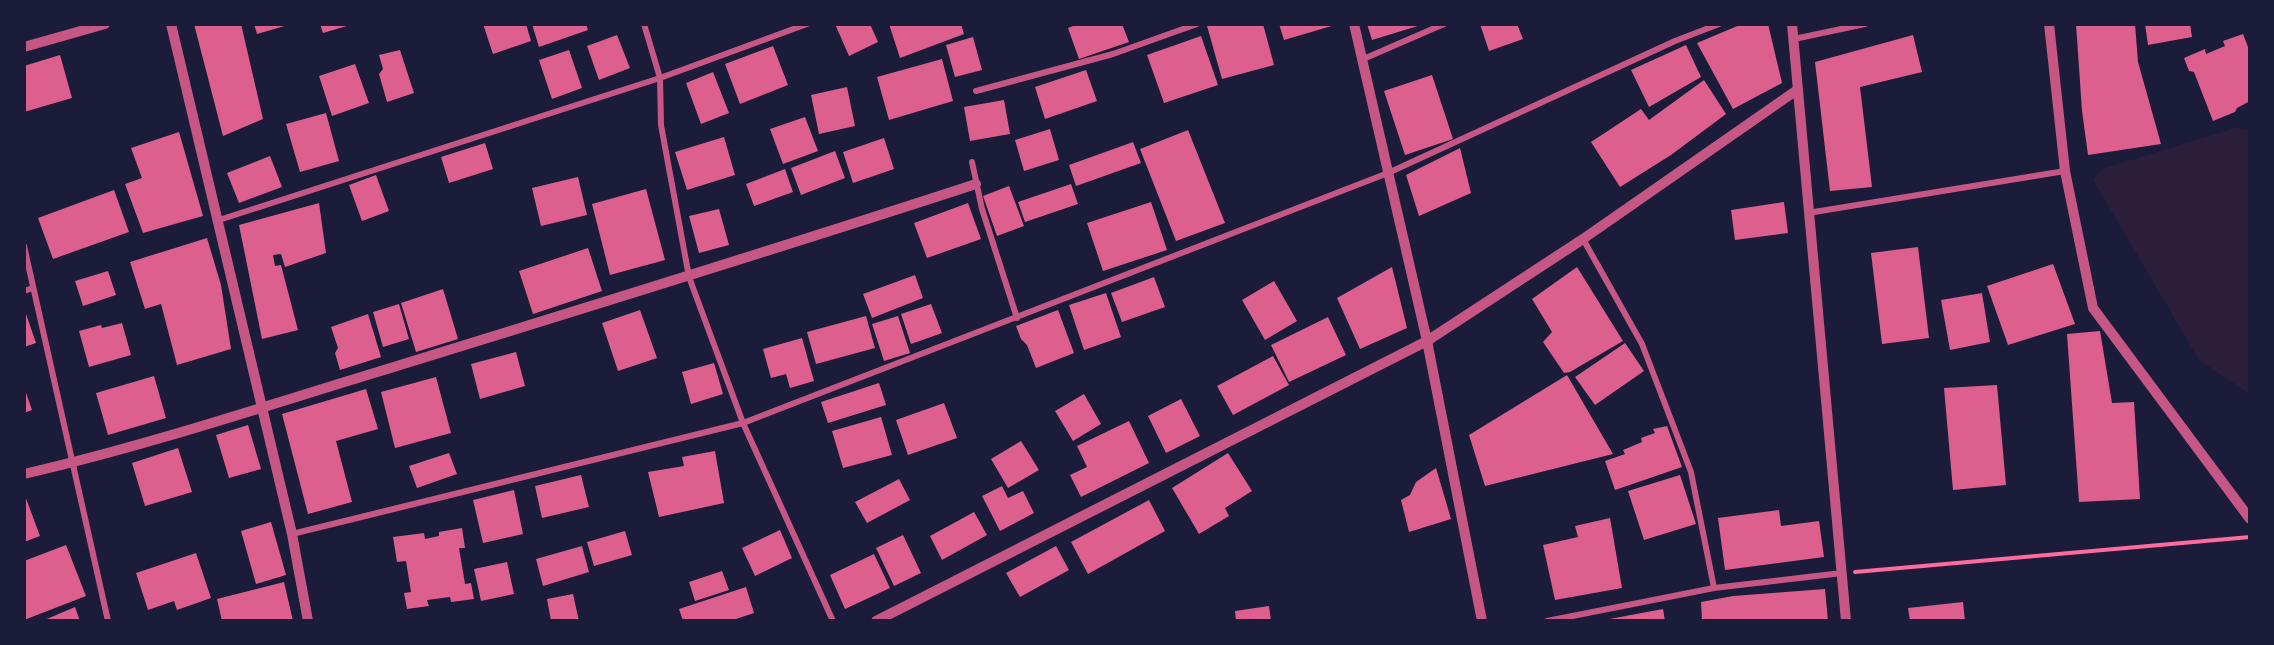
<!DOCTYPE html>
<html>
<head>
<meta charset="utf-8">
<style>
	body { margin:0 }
	#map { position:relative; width:2274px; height:645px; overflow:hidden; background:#1b1b3a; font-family:"Zilla Slab",serif }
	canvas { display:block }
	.frame { position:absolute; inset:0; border:26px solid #1b1b3a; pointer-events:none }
</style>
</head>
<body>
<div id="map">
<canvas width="2274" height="645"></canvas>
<div class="frame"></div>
</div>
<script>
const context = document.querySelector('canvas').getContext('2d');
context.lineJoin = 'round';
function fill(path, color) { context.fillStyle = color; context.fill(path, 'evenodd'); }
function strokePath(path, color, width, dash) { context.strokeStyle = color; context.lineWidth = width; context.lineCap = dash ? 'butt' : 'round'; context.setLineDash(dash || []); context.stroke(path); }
fill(new Path2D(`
	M2235,128L2250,129V394L2199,360L2093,180L2102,169Z`), '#2a1e3b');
fill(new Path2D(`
	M194,24H241L263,119L223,136Z
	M254,24H288V25L257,34Z
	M320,24H350V25L323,33Z
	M483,24H526L531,41L493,54Z
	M532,24H586L588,30L539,47Z
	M835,24H870L878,42L849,56Z
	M889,24H961L964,34L900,58Z
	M1078,24H1122L1129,42L1079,59L1068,28Z
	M1214,24H1263L1274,65L1222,79L1207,26Z
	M1279,24H1335V25L1284,40Z
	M1367,24H1421V25L1372,40Z
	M1480,24H1517L1523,39L1489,51Z
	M1742,24H1768L1782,83L1733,109L1697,43Z
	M2076,24H2135L2138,62L2161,144L2088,155L2082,111Z
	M2145,24H2190L2192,37L2148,45Z
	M2243,34L2250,52V101L2237,108L2235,112L2213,121L2194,72L2189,71L2184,58L2205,49L2206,54L2225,46L2223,41Z
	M617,35L630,68L599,80L587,46Z
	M1913,35L1922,72L1860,87L1872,187L1830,191L1815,62Z
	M1201,36L1218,85L1164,103L1147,55Z
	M973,37L982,70L955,77L946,45Z
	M1686,45L1701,77L1649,107L1631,70Z
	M773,46L788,85L740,104L725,64Z
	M400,50L414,93L387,102L379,74L383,69L379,55Z
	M569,50L582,88L552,99L539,60Z
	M60,55L72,98L24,112V66Z
	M942,59L953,101L889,120L877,77Z
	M355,64L369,103L332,116L319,76Z
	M1086,70L1097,101L1045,119L1035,87Z
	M713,72L729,113L701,124L686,83Z
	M1432,75L1453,139L1405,155L1384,91Z
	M1704,80L1726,114L1671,155L1620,187L1591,142L1641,109L1649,120Z
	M847,87L855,126L819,134L811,95Z
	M1004,100L1010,134L970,141L964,107Z
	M326,113L339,161L300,172L286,124Z
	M805,117L818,151L783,164L770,129Z
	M1050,129L1059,160L1024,171L1015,140Z
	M1188,130L1225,223L1176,241L1140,149Z
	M179,132L203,216L143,233L125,184L142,178L131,148Z
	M724,137L735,175L687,190L675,152Z
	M884,138L894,169L853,183L843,152Z
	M1133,142L1141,163L1076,186L1069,165Z
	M485,143L493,169L449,183L441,157Z
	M1460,148L1471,193L1419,216L1406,175Z
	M835,151L845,178L801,195L791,168Z
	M270,156L282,187L239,203L227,173Z
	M785,169L793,192L754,206L746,184Z
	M376,175L389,211L362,221L349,185Z
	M578,177L587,215L541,226L532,188Z
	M1071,184L1078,204L1025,222L1018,202Z
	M1009,186L1024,226L997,236L983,196Z
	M646,189L665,260L610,275L592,204Z
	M114,190L129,232L53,259L38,218Z
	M1151,202L1167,250L1103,271L1087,223Z
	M1784,202L1788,233L1735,240L1731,210Z
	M319,203L326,253L285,267L281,254L273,255L275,266L281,265L298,330L262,339L239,225Z
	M968,203L981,239L927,258L914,223Z
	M719,209L729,245L699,253L689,216Z
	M207,238L221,285L231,349L177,365L161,304L145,309L130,262Z
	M1918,247L1929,338L1882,344L1871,253Z
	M588,248L602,291L533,314L519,271Z
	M2053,264L2075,324L2008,345L1987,286Z
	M1392,267L1407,328L1360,349L1337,298Z
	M1577,267L1623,341L1570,372L1564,373L1543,342L1552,332L1532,299Z
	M108,271L116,295L83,306L75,281Z
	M915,275L923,298L872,318L863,294Z
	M1154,277L1165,307L1122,322L1111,293Z
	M1274,281L1297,321L1265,340L1242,300Z
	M443,289L458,339L416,352L401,303Z
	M1106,293L1121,337L1084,350L1069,305Z
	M1982,293L1990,342L1950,350L1941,300Z
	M399,304L409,339L383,347L373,312Z
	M931,304L942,333L911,344L901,314Z
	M24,308L36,343L24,347Z
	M640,310L657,358L618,371L602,323Z
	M1058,310L1074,353L1036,368L1027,345L1021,339L1016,326Z
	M368,314L381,357L340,370L335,353L338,348L331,327Z
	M866,316L875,348L816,364L807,332Z
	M898,316L910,353L884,361L872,324Z
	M1328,317L1346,355L1289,382L1271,345Z
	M122,323L131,355L89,367L79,331L101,325L102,328Z
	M2100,331L2112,403L2134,402L2140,499L2079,502L2067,334Z
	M802,338L814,381L790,388L786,374L771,378L763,349Z
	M1625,343L1644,371L1595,405L1575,377Z
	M516,352L525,386L480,399L471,364Z
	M1273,356L1289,385L1233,415L1217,386Z
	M714,363L723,394L691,404L682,372Z
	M1567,375L1613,454L1485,486L1469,435Z
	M154,376L166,418L108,435L96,393Z
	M436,377L451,433L395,448L381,392Z
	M879,383L886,405L828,423L821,402Z
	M1997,385L2006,485L1953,490L1944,388Z
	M24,387L32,410L24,413Z
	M366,389L378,429L336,441L352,502L308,514L282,414Z
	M1084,394L1101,424L1073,441L1055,411Z
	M1181,399L1200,436L1166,453L1148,416Z
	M944,403L957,438L908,455L896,420Z
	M881,417L892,455L843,468L832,431Z
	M1129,421L1149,463L1081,497L1070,475L1087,467L1077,446Z
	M248,425L261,469L229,478L216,435Z
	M1667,426L1682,467L1615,490L1605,461L1625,454L1623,450L1642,442L1641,438L1655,433L1653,429Z
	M1021,441L1039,470L1008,488L991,459Z
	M178,448L192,492L145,506L132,463Z
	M715,451L724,503L659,517L648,472L684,466L682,457Z
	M449,453L457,474L417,488L409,466Z
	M1228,453L1252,491L1225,508L1229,516L1199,534L1172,488Z
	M1436,468L1451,519L1409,532L1401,500L1410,495L1416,482Z
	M581,475L589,507L542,518L535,486Z
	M1680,475L1696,524L1644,540L1628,491Z
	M899,479L910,500L867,523L855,502Z
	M1002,486L1008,498L1023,491L1034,513L1000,531L982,496Z
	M514,490L523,534L483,543L473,500Z
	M24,493L40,536L24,542Z
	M1149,500L1165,531L1088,574L1071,542Z
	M1779,510L1781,526L1819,521L1824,557L1725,570L1718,518Z
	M974,512L987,535L942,560L930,536Z
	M1610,518L1622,588L1555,600L1543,545L1578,537L1575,526Z
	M271,522L286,575L256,584L241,531Z
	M462,528L465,548H459L465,584L471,583L474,599L451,602L450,597L427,600L429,606L407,609L404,593L411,592L406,561L397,562L393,537L424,533L425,539L439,536V532Z
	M780,530L792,558L755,576L742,548Z
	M625,531L632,555L594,566L587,542Z
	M903,535L921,573L894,586L876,548Z
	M66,545L86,596L24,620V561Z
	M582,546L589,572L543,586L536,559Z
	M1056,546L1069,570L1020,597L1006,573Z
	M196,553L211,598L177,610L174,601L148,610L136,573Z
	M874,554L890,588L845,609L830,575Z
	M507,562L514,594L481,601L474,569Z
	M722,571L729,590L695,601L689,582Z
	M284,582L293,621H222L217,599Z
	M746,587L754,613L730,621H683L679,609Z
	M1825,589L1828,621H1702L1701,602L1733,596Z
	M573,594L579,621H551L547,599Z
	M1963,602L1965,621H1910L1908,608Z
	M1269,606L1271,621H1236L1235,611Z
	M75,607L80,621H42Z
	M1663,609L1665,621H1604V620Z`), '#dd5f8e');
strokePath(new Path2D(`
	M1855,572L2250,537`), '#ff6b9d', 4);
strokePath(new Path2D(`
	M644,24L660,78L661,125L689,277L743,423L833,621
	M1794,39L1865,24
	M1361,60L1444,24
	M976,91L1113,54L1197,24
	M972,162L982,209L1017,318
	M1808,213L2065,171
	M219,220L660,78L807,24
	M1583,239L1642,344L1691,472L1714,588
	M24,246L108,621
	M24,291L33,288
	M292,534L743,423L1388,173L1675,41L1719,24
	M1547,621L1714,588L1842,573`), '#c65784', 6);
strokePath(new Path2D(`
	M171,24L292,534L308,621
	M1354,24L1427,341L1482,621
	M1792,24L1846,621
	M2049,24L2065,171L2093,308L2250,519
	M24,47L105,24
	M24,474C146,446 265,406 384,370C582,309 780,248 976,184
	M876,621L1427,341L1583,239L1797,90`), '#c65784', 10);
</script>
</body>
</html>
